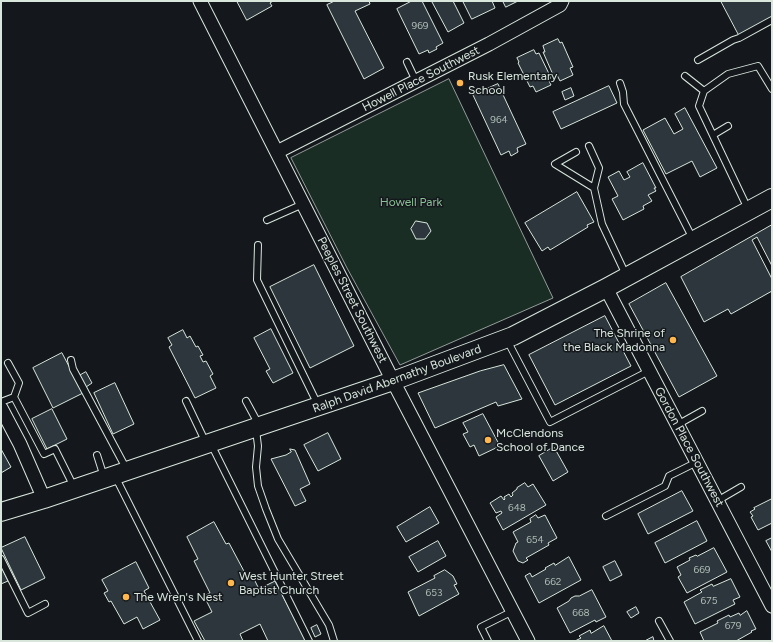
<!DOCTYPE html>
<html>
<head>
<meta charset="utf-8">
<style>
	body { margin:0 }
	#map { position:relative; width:773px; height:642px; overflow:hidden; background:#14181c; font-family:Figtree,sans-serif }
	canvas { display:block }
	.frame { position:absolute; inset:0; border:2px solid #d8e6dc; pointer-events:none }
</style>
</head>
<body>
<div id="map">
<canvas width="773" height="642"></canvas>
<div class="frame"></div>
</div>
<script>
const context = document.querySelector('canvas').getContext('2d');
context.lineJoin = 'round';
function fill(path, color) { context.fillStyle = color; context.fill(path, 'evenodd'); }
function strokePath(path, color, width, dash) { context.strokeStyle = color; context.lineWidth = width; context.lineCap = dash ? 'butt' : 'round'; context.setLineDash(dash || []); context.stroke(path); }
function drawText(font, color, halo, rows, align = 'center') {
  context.font = font + ' Figtree,sans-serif'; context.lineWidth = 3; context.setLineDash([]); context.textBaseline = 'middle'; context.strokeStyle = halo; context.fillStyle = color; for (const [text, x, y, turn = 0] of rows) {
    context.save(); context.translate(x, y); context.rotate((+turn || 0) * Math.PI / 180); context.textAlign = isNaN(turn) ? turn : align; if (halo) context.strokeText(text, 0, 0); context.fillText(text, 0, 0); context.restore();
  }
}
const green = new Path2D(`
	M449,79L553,298L400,365L347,268L291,158Z`);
fill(green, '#1a2d24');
strokePath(green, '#939e99', 1);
const building = new Path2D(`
	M237,1H273L270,3L272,6L247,20Z
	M335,1H369L370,4L355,11L384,68L364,79L327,5Z
	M412,1H422L443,43L436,47L437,49L429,53L428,50L419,54L397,9Z
	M434,1H453L464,23L448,32L432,2Z
	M463,1H492L495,8L472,19Z
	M503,1H518L506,7Z
	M721,1H772V18L739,35Z
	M558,39L560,43L562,42L573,67L570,68L573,75L560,81L557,75L554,77L543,52H545L543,46Z
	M534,50L536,54L539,53L551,78L548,79L551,85L536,92L533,86L530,87L518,63L519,62L517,58Z
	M498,84L526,144L517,148L518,152L511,156L509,151L501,155L473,95Z
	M609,86L617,103L561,129L553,112Z
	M571,88L574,96L565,100L562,92Z
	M685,108L717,168L700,177L692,161L666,174L643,130L665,118L674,134L683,129L675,114Z
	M643,163L656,188H654L656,191L648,195L652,201L643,206L644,209L623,220L612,199L618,196L608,177L619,171L624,180L630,177L627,172Z
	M577,192L594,222L587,225L588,227L550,250L548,247L542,251L525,223Z
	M416,221L427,223L431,231L425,239H416L411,229Z
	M772,225V266L757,237L752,240L772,279V291L731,314L728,309L704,322L681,277Z
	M314,265L354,346L310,368L270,287Z
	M666,283L717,376L679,397L629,304Z
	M605,316L631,366L555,405L529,355Z
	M271,329L293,373L273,383L266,371L270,369L254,338Z
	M183,330L187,338L190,336L196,347L198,346L203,355L200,356L203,362L206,361L213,374L210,376L216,388L195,398L169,347L172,345L168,338Z
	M62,353L83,393L53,408L33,368Z
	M504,365L522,399L498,406L496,402L435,428L418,393L480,371Z
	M86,372L92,383L86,387L79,376Z
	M115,383L134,424L113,434L94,393Z
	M52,409L67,439L47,449L32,419Z
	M483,414L500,446L479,456L474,445L470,447L463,434L468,432L463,423Z
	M328,433L341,459L318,471L304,445Z
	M554,447L568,472L553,481L539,456Z
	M1,449L11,467L1,473Z
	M290,449L295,450L310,484L300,489L306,501L295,506L271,459L286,455L291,452Z
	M525,483L528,487L533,484L546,505L503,530L496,517L502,513L501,511L496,513L490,503L501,496L504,500L505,499L504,497L509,494L511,497L513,495L512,493L517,489V488Z
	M682,491L693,511L648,534L638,514Z
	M772,499V523L758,530L751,517L753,516L750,512L755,509L754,508Z
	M430,507L439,523L406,542L397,527Z
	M536,515L538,518L545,515L557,538L548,543L549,545L526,558L528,560L523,563L518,561L513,551L516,543L518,542L513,532L531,522L530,519Z
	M697,521L707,541L665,563L655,543Z
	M214,522L226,544L229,543L246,575L251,573L259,589L275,581L306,641H268L260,624L240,634L243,641H205L194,621L212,612L204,596L210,593L194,561L198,559L187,537Z
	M25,537L45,578L21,590L1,548Z
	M772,538V552L766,541Z
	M438,541L446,556L418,572L409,557Z
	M714,548L727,572L687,593L678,577L681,575L677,567L690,560L689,558L696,555L697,556Z
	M569,557L581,580L539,603L525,576L530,573L532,577L546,569L545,568L554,563L555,565Z
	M615,561L622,575L610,581L603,567Z
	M136,562L149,588L144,591L160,620L143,629L137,617L124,624L111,601L109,602L104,593L108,591L102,580Z
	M1,566L8,581L1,584Z
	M445,570L453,576L457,584L454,585L459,594L419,616L408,592L435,578L434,576Z
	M731,579L740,597L733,600L735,604L695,624L684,602L702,592L700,590L712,584L713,586Z
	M592,590L606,617L596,622L595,620L570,633L557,608L569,601L571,598L575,596H579Z
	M636,607L639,613L631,618L627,612Z
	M747,611L756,629L751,631L752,632L736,641H704L700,632L718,623L717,621L729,615L730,617L739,613L740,615Z
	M317,625L321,634L315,637L311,628Z
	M604,626L612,641H575L581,638L579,636L590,630L591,633Z
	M653,637L654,641H645Z`);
fill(building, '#2c363c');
strokePath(building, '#d8e6dc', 1);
const service = new Path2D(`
	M698,60L733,40L739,38L772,20
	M407,62L416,81
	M685,76L704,91
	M620,83L623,92L624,104L693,239
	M713,135L728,126
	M589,146L599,168L594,188
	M576,152L555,164L594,188L602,224L626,275
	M748,209L699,106L704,91L728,74L758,66L772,89
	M267,220L303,204
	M258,245L257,280L318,405
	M507,340L550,422L649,371
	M71,360L73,369L127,470
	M14,397L44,454L55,449L74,487
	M186,401L206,443
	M246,401L259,425
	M1,402L14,397L19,383L8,363
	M677,425L702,411
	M256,430L258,446L256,467L258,486L266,509L278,539L329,625L334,641
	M211,444L309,641
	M97,455L104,477
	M115,476L198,641
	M717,501L741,487
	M606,516L665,486L669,476L697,462
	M1,559L28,613L45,604
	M659,621L670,641
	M488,641L481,627L513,611`);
const minor = new Path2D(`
	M200,1L393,381L528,641
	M277,152L489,44L560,5L562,1
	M606,288L772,606
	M1,408L20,444L44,499`);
const secondary = new Path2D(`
	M1,512L44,499L393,381L513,336L606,288L772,198`);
strokePath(service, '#d8e6dc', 8);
strokePath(minor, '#d8e6dc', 15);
strokePath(secondary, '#d8e6dc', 20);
strokePath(service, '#14181c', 6);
strokePath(minor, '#14181c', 13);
strokePath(secondary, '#14181c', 18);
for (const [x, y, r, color] of [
	[460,83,4,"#ffb74d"],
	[673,340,4,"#ffb74d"],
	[488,440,4,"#ffb74d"],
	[231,583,4,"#ffb74d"],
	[126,597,4,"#ffb74d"]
]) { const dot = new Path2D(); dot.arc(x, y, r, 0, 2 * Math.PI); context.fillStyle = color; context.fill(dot); strokePath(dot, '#14181c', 1.5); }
drawText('10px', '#adbab4', null, [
	["969",420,26],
	["964",499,120],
	["648",517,508],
	["654",535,540],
	["669",702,570],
	["662",553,582],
	["653",434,593],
	["675",709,601],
	["668",581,613],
	["679",733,626]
]);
drawText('12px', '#d8e6dc', '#14181c', [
	["Rusk Elementary",468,76],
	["School",468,90],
	["The Shrine of",665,333,"right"],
	["the Black Madonna",665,347,"right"],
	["McClendons",496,433],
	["School of Dance",496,447],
	["West Hunter Street",239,576],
	["Baptist Church",239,590],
	["The Wren's Nest",134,597]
], 'left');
drawText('12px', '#d8e6dc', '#14181c', [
	["Howell Place Southwest",421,79,-27],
	["Peeples Street Southwest",352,300,63],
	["Ralph David Abernathy Boulevard",397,379,-20],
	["Gordon Place Southwest",689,447,62]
]);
drawText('12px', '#8ac095', '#14181c', [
	["Howell Park",411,202]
]);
</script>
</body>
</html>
